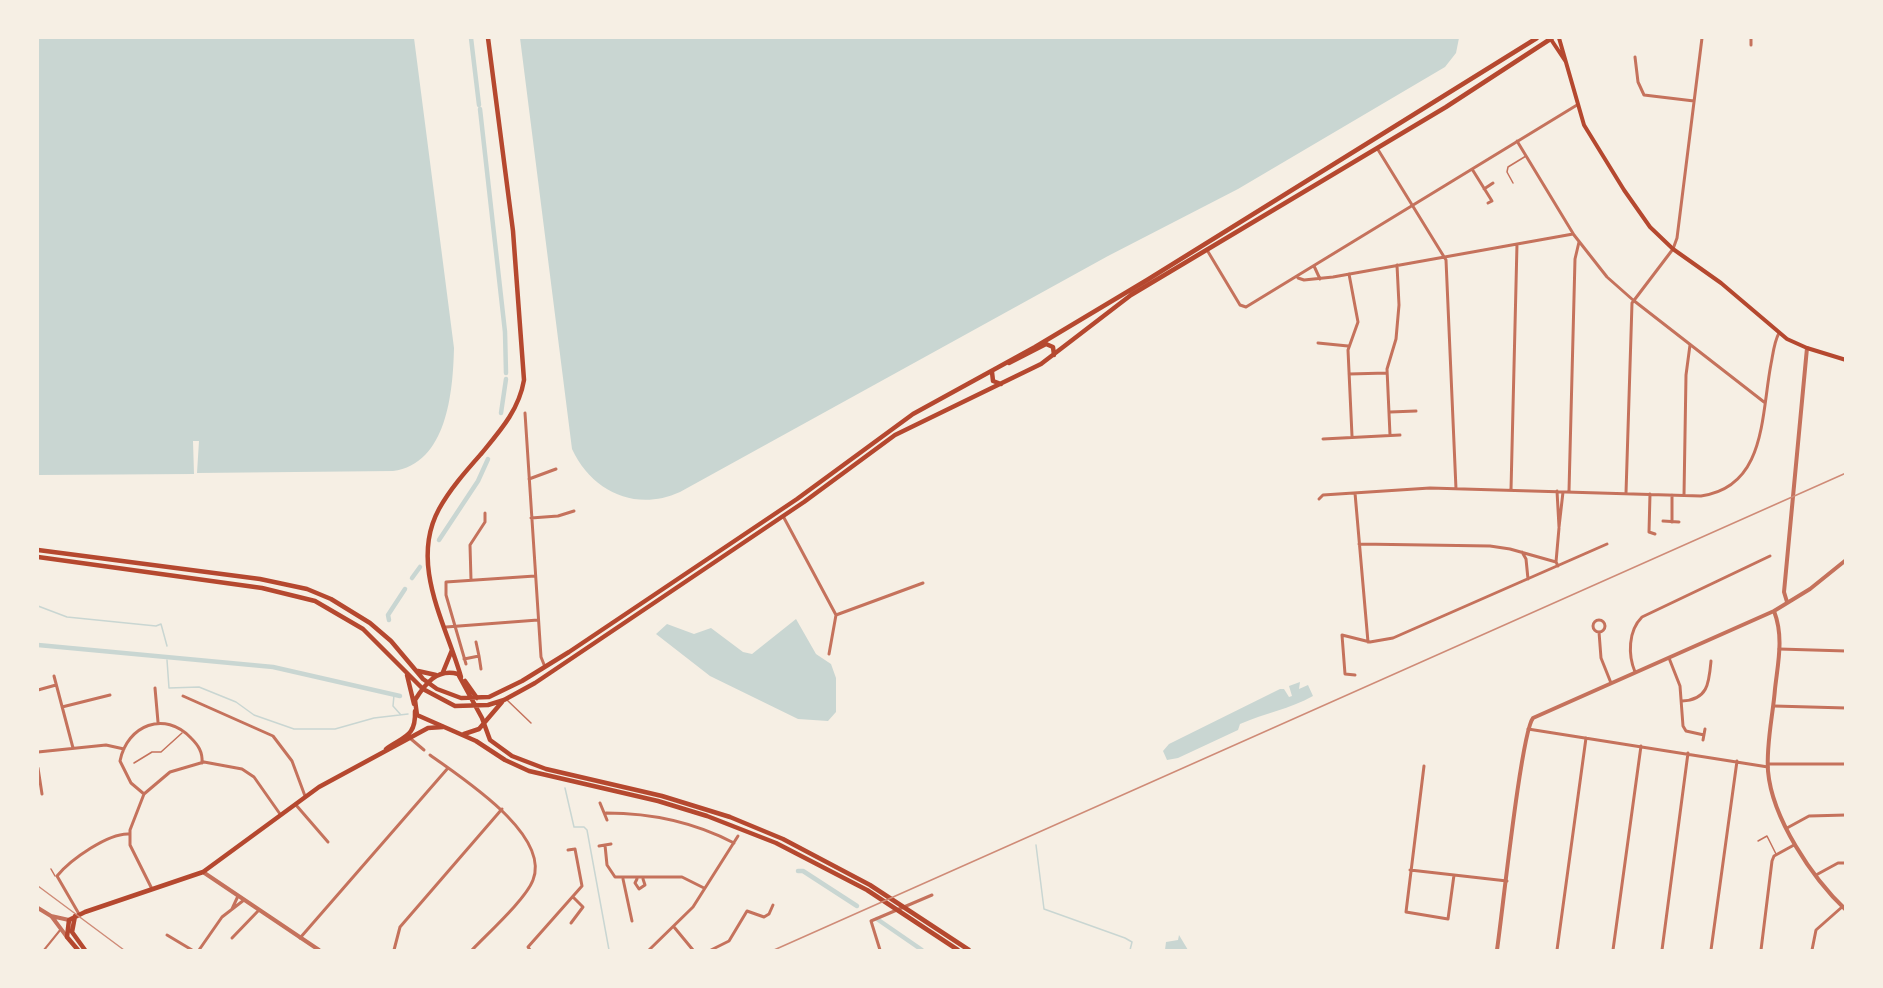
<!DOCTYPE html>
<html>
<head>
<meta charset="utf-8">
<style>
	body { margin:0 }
	#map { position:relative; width:1883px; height:988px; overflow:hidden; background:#f6efe4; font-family:Jost,sans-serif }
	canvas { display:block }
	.frame { position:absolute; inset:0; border:39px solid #f6efe4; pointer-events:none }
</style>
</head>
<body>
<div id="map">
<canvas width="1883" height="988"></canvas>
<div class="frame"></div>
</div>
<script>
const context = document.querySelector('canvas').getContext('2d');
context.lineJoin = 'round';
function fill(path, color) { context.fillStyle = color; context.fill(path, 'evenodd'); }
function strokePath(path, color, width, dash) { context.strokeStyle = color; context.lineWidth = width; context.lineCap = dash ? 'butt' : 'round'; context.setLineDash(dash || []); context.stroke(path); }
fill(new Path2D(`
	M38,38H414L454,348C453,392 447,464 393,471L197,473L199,441H193L194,474L38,475Z
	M520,38H1459L1456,53L1445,67L1238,189L1108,256L680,492C636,512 592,492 572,449Z
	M796,619L816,654L831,664L836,678V712L828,721L798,719L710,676L656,634L667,624L694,634L711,628L743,652L752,654Z
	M1300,682L1299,689L1308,685L1313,696C1290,709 1265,713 1240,724L1238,730L1178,758L1167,760L1163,751L1169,744L1280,689H1284L1289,697L1292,696L1289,686Z
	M1179,935L1188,950H1165L1166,942L1178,940Z`), '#c9d6d2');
strokePath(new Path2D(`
	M38,606L67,617L156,626L161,624L167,646
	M167,660L169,688L199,687L236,702L254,715L294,729H335L374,718L408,714
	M394,695L393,706L401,715
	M565,788L574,827H584L587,830L609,950
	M1036,845L1044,909L1125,938L1132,942L1130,950`), '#c9d6d2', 1.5);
strokePath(new Path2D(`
	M471,38L479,105
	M480,109L505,332L506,373
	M501,413L506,379
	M439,540L478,481L488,459
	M412,578L420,567
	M389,620L388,615L405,589
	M38,645L273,667L400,696
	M798,871H803L857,906
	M877,919L922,950`), '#c9d6d2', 4.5);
strokePath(new Path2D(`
	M1513,183L1507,172L1508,167L1526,156
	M507,700L531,723
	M134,763L152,752H161L182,733
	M1758,841L1767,836L1776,854
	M51,869L55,876`), '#c5725c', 1.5);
strokePath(new Path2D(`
	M44,950L61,929`), '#c5725c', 2);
strokePath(new Path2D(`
	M1751,38V45
	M1635,57L1638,82L1644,95L1694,101
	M1517,141L1574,235L1607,277L1633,300L1764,402
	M1377,148L1446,260L1456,489
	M1472,169L1492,201L1488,203
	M1484,189L1493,183
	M1207,250L1240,305L1246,307L1577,105
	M1314,266L1320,279
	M1349,274L1358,322L1348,350L1352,436
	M1298,278L1304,280L1333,277L1573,234
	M1318,343L1348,346
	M1349,374L1387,373
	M1390,412L1416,411
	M525,413L541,657L545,667
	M1390,435L1387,369L1396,339L1399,305L1397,265
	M1323,439L1400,435
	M529,479L556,469
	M1511,490L1517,244
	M1557,491L1559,527L1563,492
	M1569,491L1575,259L1579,242
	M1355,493L1368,642
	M1626,493L1632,303L1673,249L1677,238L1702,38
	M1650,494L1649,532L1655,534
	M1684,495L1686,375L1690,345
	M1319,499L1323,495L1430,488L1701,496C1766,487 1761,416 1771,364C1773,354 1774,342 1779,333
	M783,516L836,615L829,654
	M531,518L558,516L574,511
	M1663,521L1679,522
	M1672,522V495
	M1359,544L1490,546L1510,549L1556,562L1558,566
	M1522,552L1526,559L1528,579
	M1556,562L1559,528
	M471,580L470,545L485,522V513
	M836,615L923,583
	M1593 626a6 6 0 1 1 12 0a6 6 0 1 1-12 0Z
	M446,627L538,620
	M1599,632L1601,658L1611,683
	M1779,649L1846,651
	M479,656L481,669
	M1669,658L1680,686L1683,726L1686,731L1704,735
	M464,659L479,656L476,642
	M466,664L446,595V582L535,576
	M1635,672C1628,655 1628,631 1642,617L1770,556
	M1355,675L1345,674L1342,635L1370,642L1393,638L1607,544
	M54,676L73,748
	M155,688L158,722
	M38,690L56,685
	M183,696L273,736L292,761L305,796
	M1682,701C1708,700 1709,683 1711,661
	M1774,706L1846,708
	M62,707L110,695
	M1528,729L1768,767
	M411,739L424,750
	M1703,740L1705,729
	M38,752L106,745L124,749
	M430,755C460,777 551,834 533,880C526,899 487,934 472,950
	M1768,764H1846
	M1424,766L1406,912L1448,919L1454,875
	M38,768L42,794
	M144,794L131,783L120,761C127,725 165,710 191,738C198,745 203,752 202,763
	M600,803L607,820
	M296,805L328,842
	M606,813C650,813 694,822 734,843
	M1787,828L1809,816L1846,815
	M605,845L607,865L615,877H682L704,888
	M599,846L611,844
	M1410,870L1507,881
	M1816,875L1838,863H1846
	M623,879L632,921
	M637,879L635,883L639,889L645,885L643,879
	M152,889L130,845V830L144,794L170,772L204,762L242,769L254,777L280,814
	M232,909L238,896
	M79,914L57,876C70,860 109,832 130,834
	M571,923L583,907L573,897
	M674,927L693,950
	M167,935L192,950
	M232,938L259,910
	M300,938L448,768
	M199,950L222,917L244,900
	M394,950L400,927L502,809
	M530,950L528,947L582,886L575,849L568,850
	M649,950L693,907L738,836
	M711,950L729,941L747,911L764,917L769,914L773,905
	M880,950L871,921L932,895
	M1557,950L1586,738
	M1613,950L1641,746
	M1662,950L1688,753
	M1711,950L1737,761
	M1761,950L1772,861L1774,856L1794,845
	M1812,950L1816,930L1842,907`), '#c5725c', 3);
strokePath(new Path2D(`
	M1787,602L1784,592L1807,348
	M1774,611C1784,637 1778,662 1775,689C1773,715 1766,744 1768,771C1772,818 1812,878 1846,910
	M203,872L319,950
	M38,908L51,916L69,920
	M52,917L67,937
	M1497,950C1502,917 1521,733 1533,718L1774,611L1810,589L1846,560`), '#c5725c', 4);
strokePath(new Path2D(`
	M1550,38L1566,62
	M1559,38L1584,125L1624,190L1650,227L1673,249L1721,283L1787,339L1807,348L1846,360`), '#b5482f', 4);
strokePath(new Path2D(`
	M443,672L452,650
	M461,677C446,624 409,564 439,509C450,489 466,471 481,454C500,431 519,410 524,380L513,231L488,38
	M386,749C404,736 416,737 415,711
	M75,916L72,932L85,950
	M78,950L67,937L69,920L85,912L203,872L319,787L428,728L443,727`), '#b5482f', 4.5);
strokePath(new Path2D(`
	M1009,363L1046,344L1053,347L1054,355
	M992,372L993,381L1001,384
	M38,550L260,579L307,589L331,599L370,623L391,641L423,679L437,689L461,698L489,697L522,681L569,652L797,499L913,414L1035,347L1147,280L1537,38
	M38,557L262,588L315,601L363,629L423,689L455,706L488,705L504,700L535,683L804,502L895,435L1041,364L1131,295L1446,107L1552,38
	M418,671L436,675
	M407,675L414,704
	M465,681L477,698
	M464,734L479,729L502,702
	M958,950L867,890L776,843L707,816L658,801L529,771L505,760L476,741L417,715L415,700C425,684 437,668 458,674L482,718L490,740L512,756L546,769L662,796L730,817L783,839L870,885L969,950`), '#b5482f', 4.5);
strokePath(new Path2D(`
	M38,886L124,950
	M774,950L1846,473`), '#cf8b77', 1.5);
</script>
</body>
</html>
